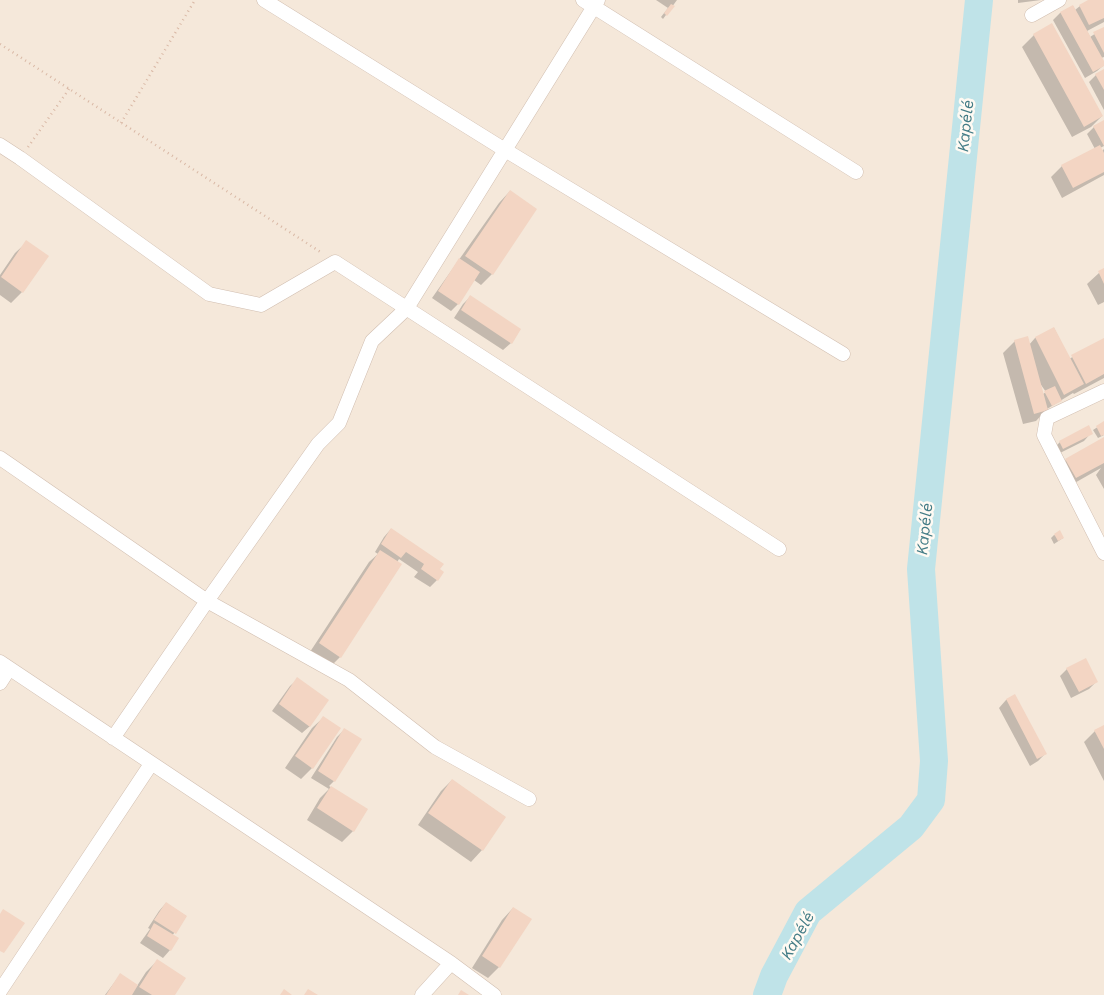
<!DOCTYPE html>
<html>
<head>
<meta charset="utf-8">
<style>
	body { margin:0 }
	canvas { display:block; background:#fdf6ec }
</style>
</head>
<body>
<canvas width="1104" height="995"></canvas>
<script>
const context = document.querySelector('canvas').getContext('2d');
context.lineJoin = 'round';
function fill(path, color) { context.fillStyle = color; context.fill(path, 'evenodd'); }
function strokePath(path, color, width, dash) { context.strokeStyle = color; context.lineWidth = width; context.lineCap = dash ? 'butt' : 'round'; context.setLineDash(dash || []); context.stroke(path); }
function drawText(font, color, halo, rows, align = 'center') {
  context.font = font + ' "Work Sans",sans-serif'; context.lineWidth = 5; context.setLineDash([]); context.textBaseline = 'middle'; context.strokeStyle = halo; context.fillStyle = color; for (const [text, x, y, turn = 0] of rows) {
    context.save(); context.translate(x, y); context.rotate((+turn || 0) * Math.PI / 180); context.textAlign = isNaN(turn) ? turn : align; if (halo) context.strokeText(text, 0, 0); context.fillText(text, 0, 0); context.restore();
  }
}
fill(new Path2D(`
	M0,0H1104V995H0Z`), '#f5e8da');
fill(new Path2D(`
	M656,0H677L663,19L661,17L668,8Z
	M1018,0H1041L1018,3Z
	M1091,0H1104V22L1087,31L1090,37L1104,28V57L1101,58L1104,65L1097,71L1085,78L1053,20L1060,13L1073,6L1075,10L1080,6Z
	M1052,25L1102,116L1091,127L1072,137L1022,47L1034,35Z
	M1104,70V110L1089,82L1096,75Z
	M1104,122V146L1100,148L1102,151L1104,149V175L1062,198L1051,177L1062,166L1095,149L1087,134L1094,127Z
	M510,191L492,274L481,285L474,280L458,304L451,311L432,298L499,203Z
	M27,242L22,292L11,303L0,295V275L15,253Z
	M1104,270V302L1098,305L1087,284L1099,273Z
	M470,297L511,343L503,350L454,318L463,304Z
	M1054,328L1069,359L1104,340V378L1074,394L1073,393L1047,409L1036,421L1023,424L1003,353L1015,341L1029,345L1035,338ZM1039,382L1046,392L1043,394Z
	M1104,423V435L1098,438L1093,430Z
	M1091,433L1084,441L1056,455L1053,449L1060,442Z
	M1104,439V489L1096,475L1101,468L1064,489L1055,471L1066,460Z
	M391,529L439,570L437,580L430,587L414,577L418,572L399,559L340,657L329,668L308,655L369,562L378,554L375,552L384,537Z
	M1054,535L1063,538L1054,544L1051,538Z
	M1067,669L1096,682L1089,689L1071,698L1060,676Z
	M298,679L310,726L302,733L272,711L290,686Z
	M1014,696L1045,754L1038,761L1030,766L999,708L1006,700Z
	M324,717L312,768L301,779L285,768L312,728Z
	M1104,726V781L1084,742L1095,731Z
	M344,730L334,781L329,786L366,810L353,831L342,842L307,820L320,798L329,789L311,778L337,737Z
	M452,780L505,817L482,850L471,862L418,825L441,791Z
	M166,903L186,916L172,936L170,950L163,958L140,943L150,929L148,928L159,911Z
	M513,908L499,967L488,978L472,968L502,920Z
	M157,961L173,995H105L120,975L137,986L146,972Z`), '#0003');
strokePath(new Path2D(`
	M767,995L774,976L808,912L911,827L931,800L934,761L921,569L979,0`), '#bfe3e8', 28);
fill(new Path2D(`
	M1088,0H1104V18L1089,25L1079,5Z
	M671,4L675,6L667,16L664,13Z
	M1073,5L1104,61V66L1093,72L1060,12Z
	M1052,23L1103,116L1084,127L1033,34Z
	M1104,27V53L1093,32Z
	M1104,69V90L1095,74Z
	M1104,120V146L1093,126Z
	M1100,145L1104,153V172L1073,188L1061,165Z
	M510,190L537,209L493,275L465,256Z
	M26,240L49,256L23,293L1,277Z
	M459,258L480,272L459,305L438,291Z
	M1104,268V284L1098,271Z
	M470,295L521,329L512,344L461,310Z
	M1054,327L1084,384L1064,395L1035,337Z
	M1028,336L1048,410L1034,414L1014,340Z
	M1104,338V374L1086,384L1071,355Z
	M1055,386L1062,401L1052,406L1044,391Z
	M1104,421V435L1101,436L1096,426Z
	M1089,425L1093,434L1063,449L1059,441Z
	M1104,437V463L1076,478L1065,459Z
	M391,528L444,564L440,569L444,572L438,581L421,569L424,564L406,552L401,558L381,544Z
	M1060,530L1064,538L1058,541L1054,534Z
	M380,550L402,564L341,658L319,643Z
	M1086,658L1098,682L1079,692L1066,668Z
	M297,677L329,700L310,727L279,704Z
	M1015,694L1047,754L1037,759L1006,699Z
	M323,716L341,728L313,769L295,756Z
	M1104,725V749L1094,730Z
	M344,728L362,739L335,782L318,771Z
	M452,779L506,817L483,851L428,813Z
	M331,786L368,809L354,832L317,808Z
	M166,902L187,916L176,934L154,920Z
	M513,907L532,919L500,968L482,956Z
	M3,909L25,923L4,953L0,951V914Z
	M154,923L179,938L171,951L147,936Z
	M157,959L186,978L175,995H152L139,987Z
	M120,973L138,985L132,995H106Z
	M284,989L292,995H280Z
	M308,989L318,995H304Z
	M461,990L469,995H458Z`), '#f3d5c3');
const minor = new Path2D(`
	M264,0L505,150L843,354
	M583,0L856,172
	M1032,15L1059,0
	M0,145L20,158L209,294L261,305L335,262L779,549
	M1104,391L1047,418L1044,435L1104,553
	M0,458L207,601L349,680L435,747L529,799
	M0,662L451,963L494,995
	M0,683L9,669
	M113,738L207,601L318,444L339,423L372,341L407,308L598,0
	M0,991L151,764
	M422,995L451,963`);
strokePath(minor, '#d1beb0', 15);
strokePath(new Path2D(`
	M0,44L322,253
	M121,123L195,0
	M28,147L69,89`), '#d9b8a5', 2.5, [1, 4]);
strokePath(minor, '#fff', 14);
drawText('italic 16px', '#437c86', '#fffaf3', [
	["Kapélé",966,126,-84],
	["Kapélé",925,529,-84],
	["Kapélé",798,936,-61]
]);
</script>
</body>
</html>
